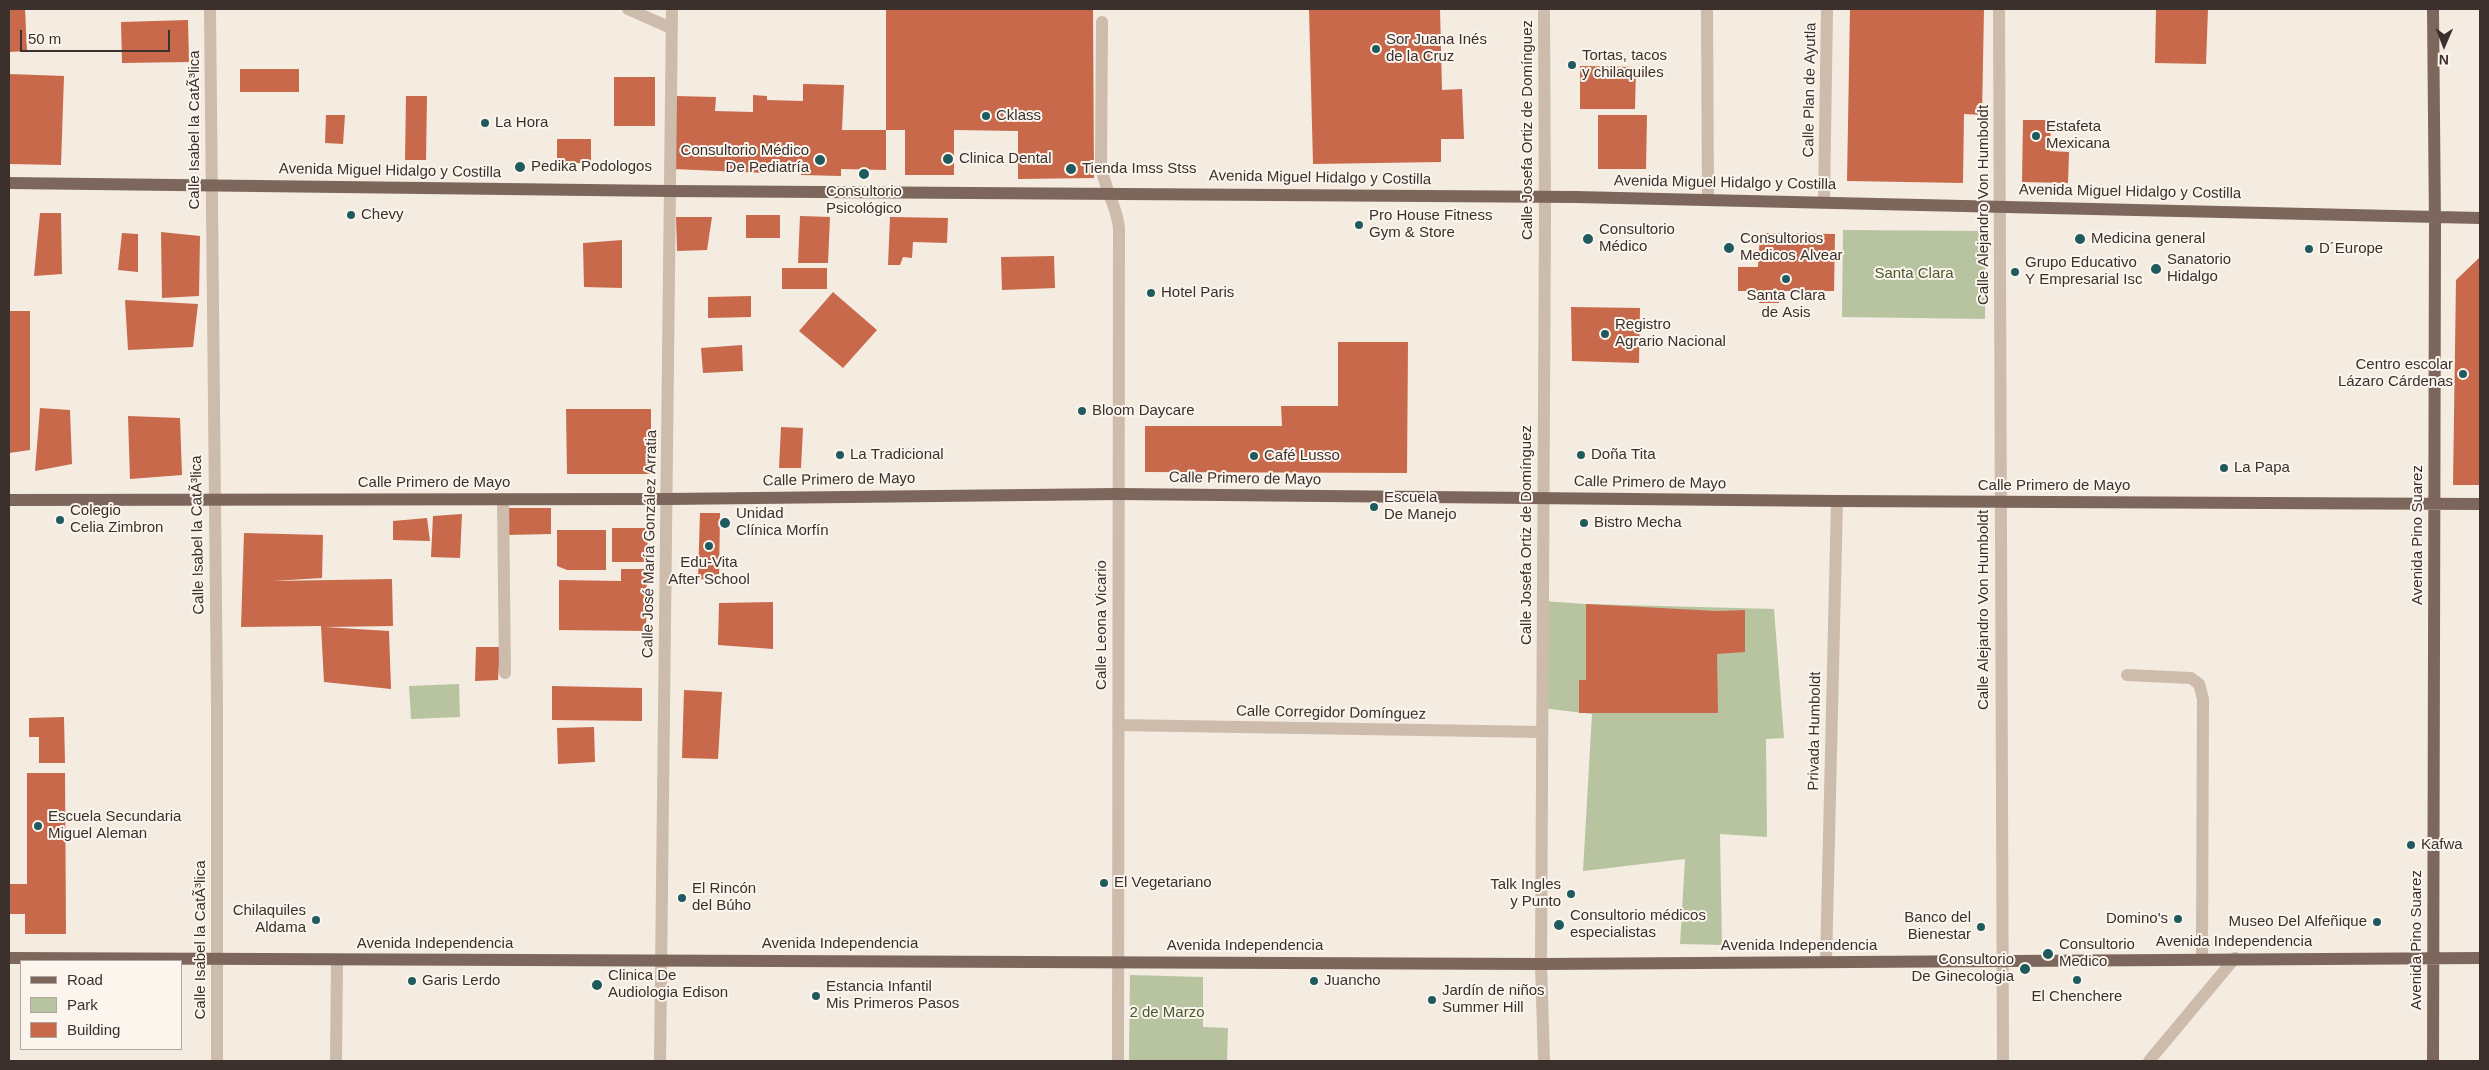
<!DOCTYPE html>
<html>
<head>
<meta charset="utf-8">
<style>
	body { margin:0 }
	#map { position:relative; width:2489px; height:1070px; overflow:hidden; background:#f4ebe1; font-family:Helvetica,sans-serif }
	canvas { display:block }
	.frame { position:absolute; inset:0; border:10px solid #3b302b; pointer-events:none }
	.legend { position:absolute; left:20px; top:960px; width:162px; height:90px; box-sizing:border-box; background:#fbf5ee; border:1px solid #aea6a0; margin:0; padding:6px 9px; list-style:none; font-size:15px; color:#3b302b }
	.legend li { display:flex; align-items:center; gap:10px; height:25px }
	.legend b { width:25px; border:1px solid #aea6a0 }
	.north { position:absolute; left:2419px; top:20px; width:50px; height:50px; -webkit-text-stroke:4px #fbf5ee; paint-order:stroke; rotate:181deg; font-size:14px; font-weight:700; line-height:20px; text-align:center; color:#3b302b }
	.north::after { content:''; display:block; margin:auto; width:18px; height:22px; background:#3b302b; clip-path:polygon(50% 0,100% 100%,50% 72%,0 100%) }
	.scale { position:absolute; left:20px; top:30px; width:150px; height:22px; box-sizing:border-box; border:2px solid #3b302b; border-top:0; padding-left:6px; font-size:15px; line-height:18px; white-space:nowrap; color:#3b302b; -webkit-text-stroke:4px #fbf5ee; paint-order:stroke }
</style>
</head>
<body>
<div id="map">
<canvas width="2489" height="1070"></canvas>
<div class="frame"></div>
<ul class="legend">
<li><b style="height:6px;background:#7d675c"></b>Road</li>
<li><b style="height:14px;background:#b8c4a0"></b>Park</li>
<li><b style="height:14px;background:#c8694b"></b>Building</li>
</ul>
<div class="north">N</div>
<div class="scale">50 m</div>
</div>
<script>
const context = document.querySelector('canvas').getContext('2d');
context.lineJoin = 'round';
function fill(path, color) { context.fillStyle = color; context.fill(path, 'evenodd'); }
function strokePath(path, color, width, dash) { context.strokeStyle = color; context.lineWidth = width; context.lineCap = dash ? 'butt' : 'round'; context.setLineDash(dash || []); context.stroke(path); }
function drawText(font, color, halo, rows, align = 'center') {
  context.font = font + ' Helvetica,sans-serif'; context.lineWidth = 4; context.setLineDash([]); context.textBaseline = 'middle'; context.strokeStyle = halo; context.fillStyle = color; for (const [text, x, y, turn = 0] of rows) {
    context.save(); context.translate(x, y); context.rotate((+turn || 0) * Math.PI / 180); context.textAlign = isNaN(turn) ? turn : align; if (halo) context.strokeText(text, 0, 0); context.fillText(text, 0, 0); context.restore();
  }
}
fill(new Path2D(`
	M1843,230L1986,231L1985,319L1842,317Z
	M1543,601L1586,604L1774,609L1784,738L1766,739L1767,837L1720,834L1722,945L1680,944L1685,859L1583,871L1592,714L1542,708Z
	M459,684L460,717L411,719L409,686Z
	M1130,975L1203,977V1027L1228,1028L1227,1061H1129Z`), '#b8c4a0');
fill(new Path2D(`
	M9,9H25L27,51L9,52Z
	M886,9H1093L1094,178L1018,179V131L954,130V175H905V130H886Z
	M1309,9H1440L1442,90L1462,89L1464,139H1441V162L1313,164Z
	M1850,9H1984L1982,115L1964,114L1963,183L1847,181Z
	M2156,9H2208L2206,64L2155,63Z
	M188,20L189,62L122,63L121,22Z
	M1580,66L1636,67L1635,109H1580Z
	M240,69H299V92H240Z
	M9,74L64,76L61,165L9,164Z
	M614,77H655V126H614Z
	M803,84L844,85L842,130H886V170L841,169V176L801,175V170L765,169V173L673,169L675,96L716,97L715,111L753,112V95L767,96V100L803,101Z
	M406,96H427L426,160H405Z
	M326,115H345L343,144L325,143Z
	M1598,115H1647L1646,169H1598Z
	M2023,120H2051L2050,151L2069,152L2068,183L2022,182Z
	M557,139H591V163H557Z
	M40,213H61L62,274L34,276Z
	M746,215H780V238H746Z
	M800,216L830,217L828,263H798Z
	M676,217H712L707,250L677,251Z
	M890,217L948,218L947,243L913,242L912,258L903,257L900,265H888Z
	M161,232L200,236L199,296L162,298Z
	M122,233L138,234V272L118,270Z
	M1760,233L1835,234L1834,291H1780L1779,303H1759V291H1738V267H1758Z
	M622,240V288L584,287L583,243Z
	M1054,256L1055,288L1002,290L1001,257Z
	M2479,258L2480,485H2453L2456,280Z
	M782,268H827V289H782Z
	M833,292L877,330L843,368L799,331Z
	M751,296V317L708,318V297Z
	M125,300L198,304L193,347L128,350Z
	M1571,307L1640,308L1639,363L1572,361Z
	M9,311H30V450L9,453Z
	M1338,342H1408L1407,473L1145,472V426H1282L1281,406H1338Z
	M742,345L743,371L703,373L701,348Z
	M40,408L70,410L72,464L35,471Z
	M566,409H651V474H567Z
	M128,416L180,418L182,475L130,479Z
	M781,427L803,428L801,468H779Z
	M508,508H551V534L508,535Z
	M700,513H720L719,580L698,579Z
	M462,514L460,558L431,557L433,516Z
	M427,518L430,541L393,540V521Z
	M612,528H648L647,562H612Z
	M557,530H606V570H567L557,566Z
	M244,533L323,535L322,578L272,581L392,579L393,626L325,627L389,631L391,689L324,682L321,626L241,627Z
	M621,569H647L646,631L559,630V580L621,581Z
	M773,602V649L718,645L719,603Z
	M1586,604L1717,611L1745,610V652L1717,654L1718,713H1579V680H1586Z
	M476,647H500L498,680L475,681Z
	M552,686L642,688V721L552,720Z
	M684,690L722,692L718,759L682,758Z
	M64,717L65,763H39V737H29V718Z
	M594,727L595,762L558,764L557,728Z
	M27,773H65L66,934H25V914H9V884H27Z`), '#c8694b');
strokePath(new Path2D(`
	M210,9L217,704V1061
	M628,9L671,28
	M1544,9L1545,216L1541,964L1544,1061
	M1707,9L1708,199
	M1999,9L2003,1061
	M1102,22L1101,164C1103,187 1117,205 1119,228L1118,1061
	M1824,201L1827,9
	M503,499L505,673
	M2127,675L2191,678L2199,684L2203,699L2202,958
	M1118,725L1542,732
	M1826,962L1837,501
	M336,1061L337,960
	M660,1061L672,9
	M2149,1061L2235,958`), '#cdbbac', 12);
strokePath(new Path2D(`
	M9,183L670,191L1576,197L2480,218
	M9,500L667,499L1118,494L1837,501L2480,504
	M9,958L1541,964L2480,958
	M2433,1061L2435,226L2433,9`), '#7d675c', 12);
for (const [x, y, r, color] of [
	[1376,49,5,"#1f5a5e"],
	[1572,65,5,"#1f5a5e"],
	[986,116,5,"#1f5a5e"],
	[485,123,5,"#1f5a5e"],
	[2036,136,5,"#1f5a5e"],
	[948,159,6,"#1f5a5e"],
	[820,160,6,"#1f5a5e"],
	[520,167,6,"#1f5a5e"],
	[1071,169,6,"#1f5a5e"],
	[864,174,6,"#1f5a5e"],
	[351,215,5,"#1f5a5e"],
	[1359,225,5,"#1f5a5e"],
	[1588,239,6,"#1f5a5e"],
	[2080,239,6,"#1f5a5e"],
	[1729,248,6,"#1f5a5e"],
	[2309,249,5,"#1f5a5e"],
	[2156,269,6,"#1f5a5e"],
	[2015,272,5,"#1f5a5e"],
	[1786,279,5,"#1f5a5e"],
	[1151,293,5,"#1f5a5e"],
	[1605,334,5,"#1f5a5e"],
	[2463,374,5,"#1f5a5e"],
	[1082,411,5,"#1f5a5e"],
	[840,455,5,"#1f5a5e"],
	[1581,455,5,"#1f5a5e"],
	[1254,456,5,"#1f5a5e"],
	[2224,468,5,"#1f5a5e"],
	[1374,507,5,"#1f5a5e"],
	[60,520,5,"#1f5a5e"],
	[725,523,6,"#1f5a5e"],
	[1584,523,5,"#1f5a5e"],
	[709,546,5,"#1f5a5e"],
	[38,826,5,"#1f5a5e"],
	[2411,845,5,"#1f5a5e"],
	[1104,883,5,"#1f5a5e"],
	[1571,894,5,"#1f5a5e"],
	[682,898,5,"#1f5a5e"],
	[2178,919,5,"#1f5a5e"],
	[316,920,5,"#1f5a5e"],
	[2377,922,5,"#1f5a5e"],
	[1559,925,6,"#1f5a5e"],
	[1981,927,5,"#1f5a5e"],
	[2048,954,6,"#1f5a5e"],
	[2025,969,6,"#1f5a5e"],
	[2077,980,5,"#1f5a5e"],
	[412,981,5,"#1f5a5e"],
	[1314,981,5,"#1f5a5e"],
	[597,985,6,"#1f5a5e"],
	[816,996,5,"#1f5a5e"],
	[1432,1000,5,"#1f5a5e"]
]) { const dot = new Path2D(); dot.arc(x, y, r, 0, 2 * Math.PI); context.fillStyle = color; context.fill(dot); strokePath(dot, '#fbf5ee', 2); }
drawText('15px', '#3b302b', '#fbf5ee', [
	["Sor Juana Inés",1386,40],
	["de la Cruz",1386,57],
	["Tortas, tacos",1582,56],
	["y chilaquiles",1582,73],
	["Cklass",996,116],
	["La Hora",495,123],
	["Estafeta",2046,127],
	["Mexicana",2046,144],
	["Consultorio Médico",809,151,"right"],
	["De Pediatría",809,168,"right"],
	["Clinica Dental",959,159],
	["Pedika Podologos",531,167],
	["Tienda Imss Stss",1082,169],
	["Consultorio",864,192,"center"],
	["Psicológico",864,209,"center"],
	["Chevy",361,215],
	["Pro House Fitness",1369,216],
	["Gym & Store",1369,233],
	["Consultorio",1599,230],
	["Médico",1599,247],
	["Consultorios",1740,239],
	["Medicos Alvear",1740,256],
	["Medicina general",2091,239],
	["D´Europe",2319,249],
	["Sanatorio",2167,260],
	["Hidalgo",2167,277],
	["Grupo Educativo",2025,263],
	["Y Empresarial Isc",2025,280],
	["Hotel Paris",1161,293],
	["Santa Clara",1786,296,"center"],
	["de Asis",1786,313,"center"],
	["Registro",1615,325],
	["Agrario Nacional",1615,342],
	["Centro escolar",2453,365,"right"],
	["Lázaro Cárdenas",2453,382,"right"],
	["Bloom Daycare",1092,411],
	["La Tradicional",850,455],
	["Doña Tita",1591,455],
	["Café Lusso",1264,456],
	["La Papa",2234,468],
	["Escuela",1384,498],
	["De Manejo",1384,515],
	["Colegio",70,511],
	["Celia Zimbron",70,528],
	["Unidad",736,514],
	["Clínica Morfín",736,531],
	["Bistro Mecha",1594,523],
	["Edu-Vita",709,563,"center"],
	["After School",709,580,"center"],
	["Escuela Secundaria",48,817],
	["Miguel Aleman",48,834],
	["Kafwa",2421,845],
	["El Vegetariano",1114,883],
	["Talk Ingles",1561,885,"right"],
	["y Punto",1561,902,"right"],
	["El Rincón",692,889],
	["del Búho",692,906],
	["Chilaquiles",306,911,"right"],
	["Aldama",306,928,"right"],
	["Consultorio médicos",1570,916],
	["especialistas",1570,933],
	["Banco del",1971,918,"right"],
	["Bienestar",1971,935,"right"],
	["Domino's",2168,919,"right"],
	["Museo Del Alfeñique",2367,922,"right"],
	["Consultorio",2059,945],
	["Medico",2059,962],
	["Consultorio",2014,960,"right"],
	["De Ginecologia",2014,977,"right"],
	["Clinica De",608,976],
	["Audiologia Edison",608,993],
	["Garis Lerdo",422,981],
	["Juancho",1324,981],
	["Estancia Infantil",826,987],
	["Mis Primeros Pasos",826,1004],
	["Jardín de niños",1442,991],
	["Summer Hill",1442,1008],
	["El Chenchere",2077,997,"center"]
], 'left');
drawText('15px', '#3b302b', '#fbf5ee', [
	["Calle Plan de Ayutla",1810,90,-89],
	["Calle Isabel la CatÃ³lica",195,130,-90],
	["Calle Josefa Ortiz de Domínguez",1528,130,-90],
	["Avenida Miguel Hidalgo y Costilla",390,171,1],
	["Avenida Miguel Hidalgo y Costilla",1320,178,1],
	["Avenida Miguel Hidalgo y Costilla",1725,183,1],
	["Avenida Miguel Hidalgo y Costilla",2130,192,1],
	["Calle Alejandro Von Humboldt",1984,205,-90],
	["Calle Primero de Mayo",1245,479,1],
	["Calle Primero de Mayo",839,480,-1],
	["Calle Primero de Mayo",434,483],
	["Calle Primero de Mayo",1650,483,1],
	["Calle Primero de Mayo",2054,486],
	["Calle Isabel la CatÃ³lica",198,535,-91],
	["Calle Josefa Ortiz de Domínguez",1527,535,-90],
	["Avenida Pino Suarez",2418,535,-90],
	["Calle José María González Arratia",650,544,-89],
	["Calle Alejandro Von Humboldt",1984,610,-90],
	["Calle Leona Vicario",1102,625,-90],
	["Calle Corregidor Domínguez",1331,713,1],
	["Privada Humboldt",1815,731,-89],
	["Calle Isabel la CatÃ³lica",201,940,-90],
	["Avenida Pino Suarez",2417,940,-90],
	["Avenida Independencia",2234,942],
	["Avenida Independencia",435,944],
	["Avenida Independencia",840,944],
	["Avenida Independencia",1245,946],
	["Avenida Independencia",1799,946]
]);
drawText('15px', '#4a5a2e', '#fbf5ee', [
	["Santa Clara",1914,274],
	["2 de Marzo",1167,1013]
]);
</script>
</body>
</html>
